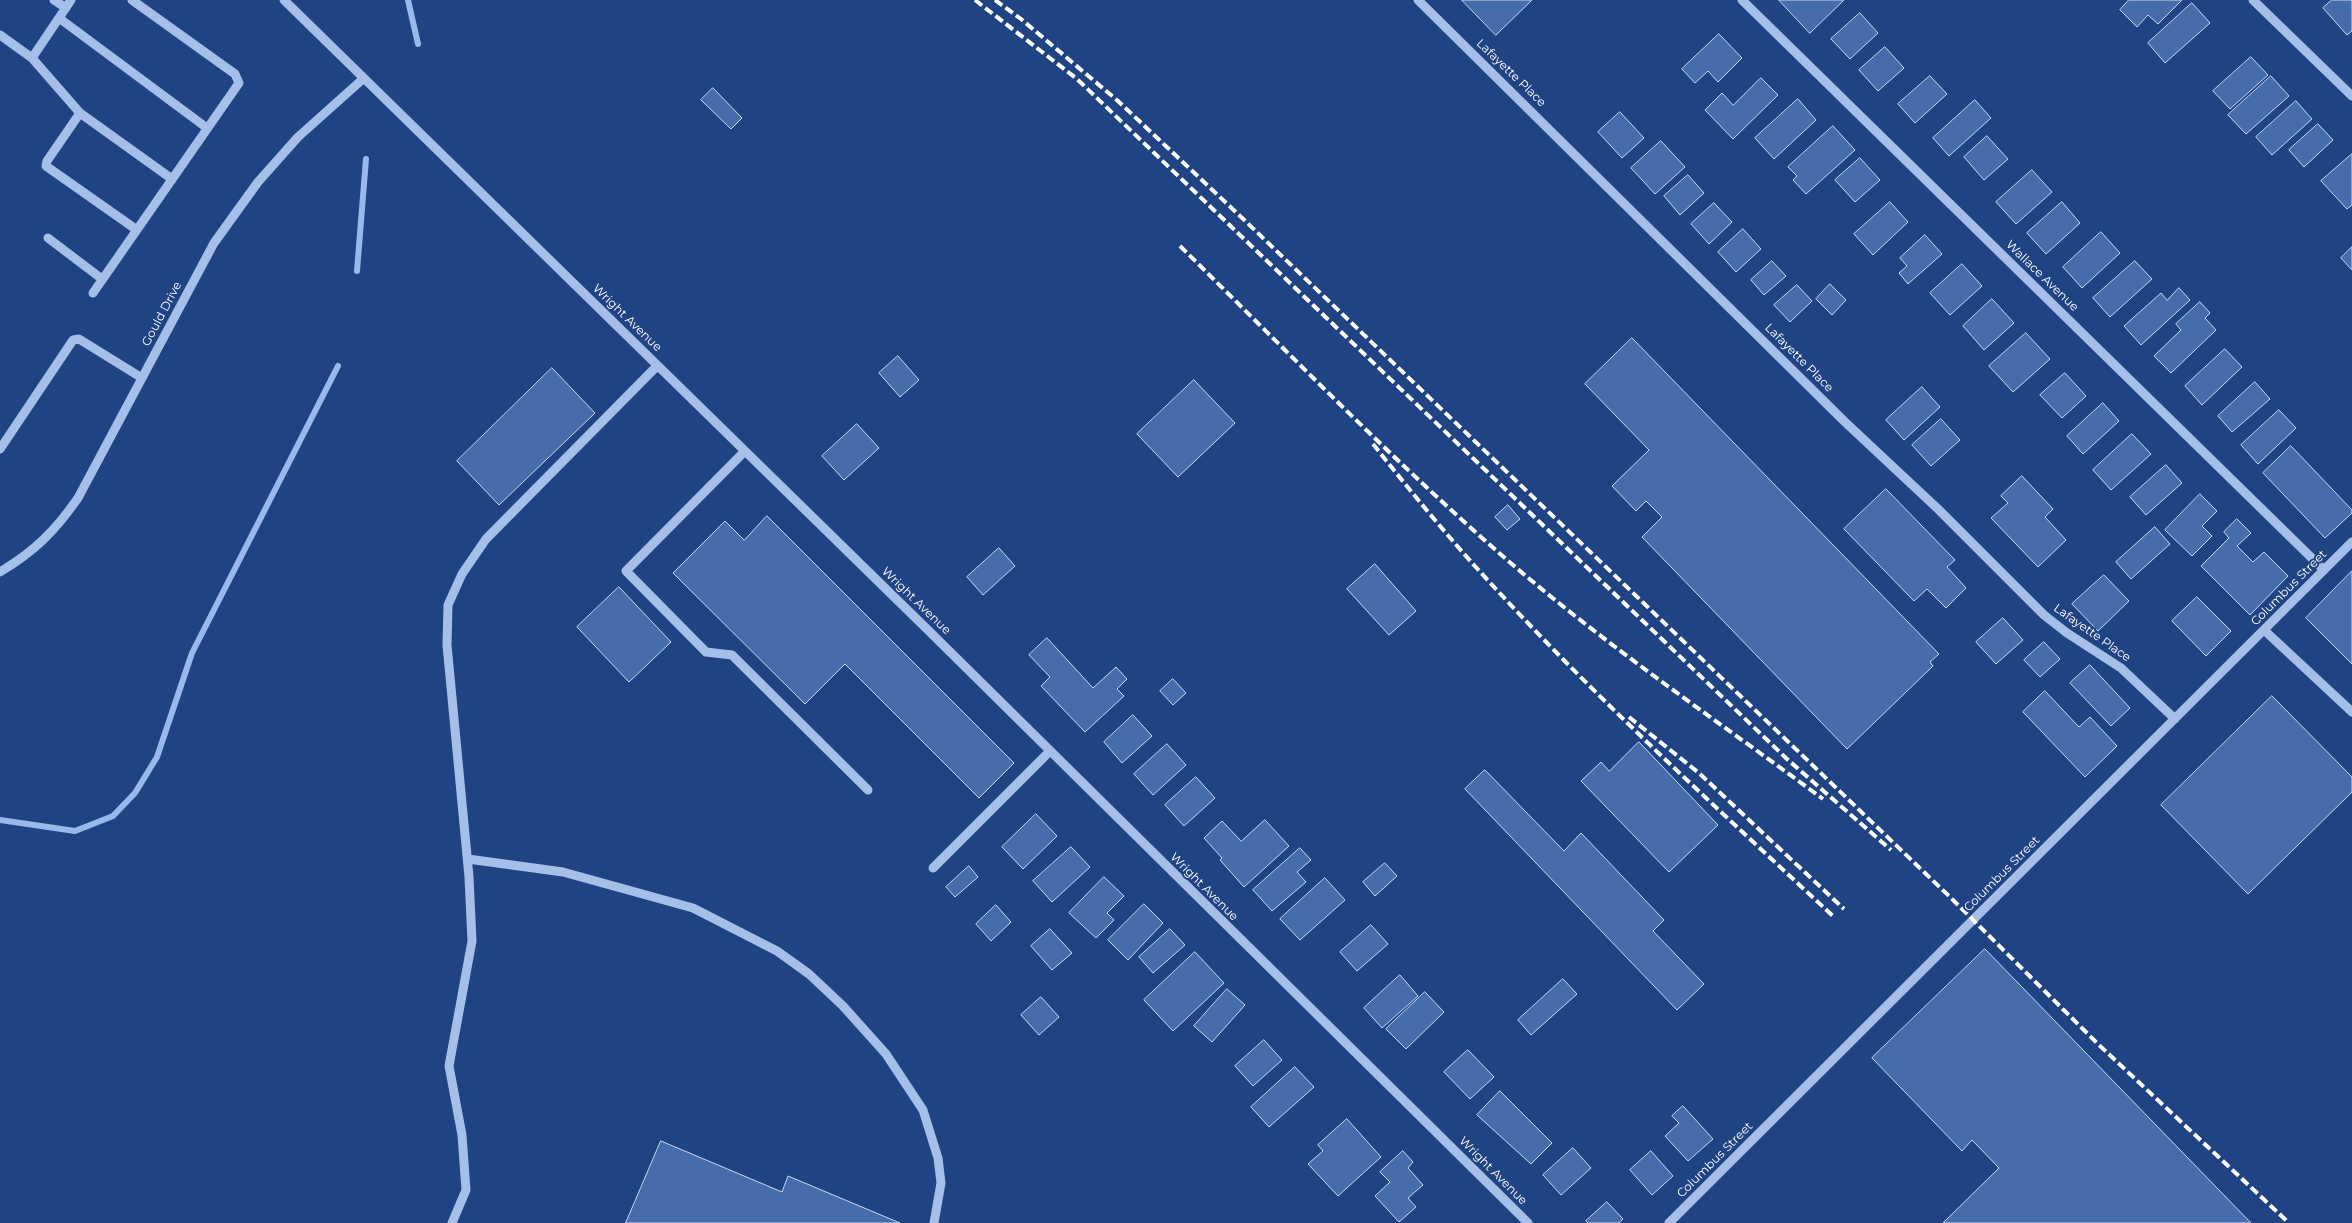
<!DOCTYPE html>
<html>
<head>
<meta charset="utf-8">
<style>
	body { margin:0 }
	canvas { display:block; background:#1f4383 }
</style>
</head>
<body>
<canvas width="2352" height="1223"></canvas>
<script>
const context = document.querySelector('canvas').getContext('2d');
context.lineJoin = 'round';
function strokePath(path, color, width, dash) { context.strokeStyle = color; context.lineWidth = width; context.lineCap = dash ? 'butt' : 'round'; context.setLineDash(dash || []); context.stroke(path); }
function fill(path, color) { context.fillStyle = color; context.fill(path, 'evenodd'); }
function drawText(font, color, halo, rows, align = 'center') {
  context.font = font + ' Montserrat,sans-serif'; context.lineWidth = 4; context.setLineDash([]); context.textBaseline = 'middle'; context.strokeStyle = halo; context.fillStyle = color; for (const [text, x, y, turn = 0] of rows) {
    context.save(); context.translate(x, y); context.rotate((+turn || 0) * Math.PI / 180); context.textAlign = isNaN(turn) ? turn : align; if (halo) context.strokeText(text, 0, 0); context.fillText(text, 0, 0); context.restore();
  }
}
strokePath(new Path2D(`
	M408,0L418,44
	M357,271L366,159
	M0,820L75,831L113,816L135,793L157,757L192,653L338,366`), '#99b8eb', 6);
const building = new Path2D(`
	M1462,0H1532L1496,35Z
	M1779,0H1844L1810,33Z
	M2129,0H2182L2158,24L2148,15L2137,27L2120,10Z
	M2332,0H2352V31L2347,35L2323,8Z
	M2192,3L2210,23L2165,63L2148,43Z
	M1860,13L1878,33L1850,59L1831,39Z
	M1719,34L1742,58L1718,82L1708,71L1695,83L1682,69Z
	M1885,47L1904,68L1878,91L1859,70Z
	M2251,57L2268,75L2230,109L2213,91Z
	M1930,76L1947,94L1915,123L1898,104Z
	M2271,76L2289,96L2246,134L2228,115Z
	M1761,78L1778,95L1733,139L1705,110L1722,93L1733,105Z
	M713,88L742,118L731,129L701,100Z
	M1798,99L1816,120L1774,159L1755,138Z
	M1975,100L1991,118L1949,156L1933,138Z
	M2296,101L2312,119L2272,155L2256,137Z
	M1620,112L1644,138L1622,158L1598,132Z
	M2318,124L2333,140L2304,167L2289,150Z
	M1833,126L1855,150L1806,194L1793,180L1797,176L1788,167Z
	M1987,136L2008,159L1984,180L1964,157Z
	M1661,141L1685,167L1655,194L1631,168Z
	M2352,154V205L2347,209L2321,181Z
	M1860,158L1880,180L1855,202L1835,180Z
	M2032,170L2052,192L2016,224L1996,202Z
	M1688,175L1704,193L1680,215L1664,196Z
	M1890,202L1908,222L1873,255L1854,234Z
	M2062,202L2080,223L2046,254L2027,233Z
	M1714,203L1732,222L1709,244L1691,224Z
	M1743,229L1761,249L1736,272L1718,252Z
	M2101,232L2120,253L2082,288L2063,267Z
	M1925,235L1942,254L1908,284L1899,273L1907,266L1900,258Z
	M2352,247V270L2341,258Z
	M1772,261L1786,276L1764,295L1751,280Z
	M2135,261L2152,279L2110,317L2093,298Z
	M1962,264L1982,286L1950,315L1930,293Z
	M1830,284L1846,300L1832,315L1816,299Z
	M1797,285L1812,301L1790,322L1774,305Z
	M2179,288L2190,300L2141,345L2124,326L2161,293L2167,300Z
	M1992,299L2014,323L1984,350L1963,326Z
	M2200,302L2210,313L2205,318L2216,330L2171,373L2154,356L2181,330L2176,324Z
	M2026,333L2050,359L2013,392L1989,366Z
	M1632,338L1939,654L1930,662L1933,666L1847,749L1642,537L1662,517L1646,501L1636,511L1612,486L1649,450L1585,384Z
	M2225,349L2242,367L2202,405L2185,386Z
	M898,356L919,380L900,397L879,373Z
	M552,368L595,413L499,505L457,461Z
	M2065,373L2086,396L2062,418L2040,395Z
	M1194,380L1235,423L1178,477L1137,434Z
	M2255,382L2270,399L2232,432L2218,416Z
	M1922,387L1940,407L1904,440L1886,420Z
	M2103,403L2119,421L2083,454L2067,436Z
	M2279,410L2296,428L2258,464L2241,445Z
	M1941,419L1960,440L1931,466L1912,445Z
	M857,424L879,448L844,480L822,456Z
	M2132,434L2151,454L2111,490L2093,470Z
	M2291,446L2352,510V513L2325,538L2263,473Z
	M2166,465L2182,483L2146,515L2130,497Z
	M2022,476L2053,509L2045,517L2066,540L2038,567L1991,518L2008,503L2001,496Z
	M1886,489L1955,560L1947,567L1966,588L1946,608L1927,589L1914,601L1844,529Z
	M2200,494L2217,511L2202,526L2212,536L2192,556L2165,530Z
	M1508,505L1520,519L1507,530L1495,517Z
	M767,516L1014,763L979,798L845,664L805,704L673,573L725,521L744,540Z
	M2237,519L2251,533L2237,546L2253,562L2264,552L2288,576L2250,615L2201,566L2229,538L2224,532Z
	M2155,527L2170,544L2131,579L2116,562Z
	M999,548L1015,566L983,595L967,577Z
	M1375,564L1416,611L1389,635L1347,589Z
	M2352,571V664L2306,618Z
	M2104,575L2129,601L2098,631L2072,604Z
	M619,587L671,642L629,682L577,627Z
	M2197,597L2231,631L2206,656L2172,621Z
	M2003,618L2023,640L1996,664L1976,642Z
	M1047,638L1093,688L1116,667L1127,679L1117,689L1124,696L1085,732L1041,686L1050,677L1029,655Z
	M2044,642L2060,659L2040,677L2024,660Z
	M2090,665L2130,708L2111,726L2070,683Z
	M1173,679L1186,693L1173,705L1160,691Z
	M2045,691L2079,727L2090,717L2117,746L2085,777L2023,712Z
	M2272,696L2352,777V792L2248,894L2161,805Z
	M1133,715L1152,736L1122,763L1104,742Z
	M1639,742L1718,825L1669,872L1581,781L1601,762L1609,771Z
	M1167,744L1186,765L1153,795L1134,774Z
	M1485,770L1564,851L1581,833L1664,920L1653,931L1704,984L1677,1010L1465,789Z
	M1196,777L1215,798L1184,826L1165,805Z
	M1036,814L1057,836L1023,869L1002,847Z
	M1265,820L1289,846L1244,887L1220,860L1222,858L1204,838L1222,821L1241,841Z
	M1071,847L1090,867L1052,902L1033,881Z
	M1300,848L1311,860L1297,872L1306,882L1272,911L1253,890Z
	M1385,863L1397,876L1375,896L1363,882Z
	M969,866L978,877L955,897L946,887Z
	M1104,877L1124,896L1107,913L1114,920L1096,938L1069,913Z
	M1325,878L1345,900L1300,940L1280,919Z
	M1144,904L1163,923L1128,960L1108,940Z
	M996,905L1011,922L991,941L976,924Z
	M1371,925L1388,944L1357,971L1340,952Z
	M1050,929L1072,953L1052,970L1031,946Z
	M1170,929L1185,945L1153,973L1139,957Z
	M1985,949L2251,1223H1943L1999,1168L1972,1140L1962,1151L1872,1058Z
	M1195,952L1224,983L1173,1031L1144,1000Z
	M1400,975L1418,996L1382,1028L1364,1008Z
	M1563,979L1577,994L1531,1035L1518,1020Z
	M1227,989L1245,1005L1212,1042L1194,1026Z
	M1425,992L1444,1012L1406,1049L1386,1029Z
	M1041,997L1059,1017L1039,1035L1021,1015Z
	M1264,1040L1282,1060L1253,1086L1235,1066Z
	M1468,1050L1494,1077L1470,1099L1444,1072Z
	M1295,1067L1314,1087L1269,1127L1251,1107Z
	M1500,1091L1552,1143L1531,1164L1477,1115Z
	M1683,1106L1713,1139L1688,1161L1665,1136L1679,1123L1672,1116Z
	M1347,1119L1381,1157L1338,1196L1308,1164L1323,1151L1318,1145Z
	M661,1141L782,1192L788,1176L900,1223H626Z
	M1573,1148L1591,1168L1561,1195L1543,1175Z
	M1403,1151L1413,1162L1408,1168L1423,1185L1408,1198L1416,1207L1399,1222L1375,1196L1390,1182L1380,1172Z
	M1651,1151L1673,1176L1652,1195L1630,1170Z
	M1607,1202L1623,1219L1619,1223H1588L1586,1221Z`);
fill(building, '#476cab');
strokePath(building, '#c9daf7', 1);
strokePath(new Path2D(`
	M54,0L66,8
	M284,0L930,632L1528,1223
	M1418,0L1845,422L1938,509L2044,615L2067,633L2121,668L2175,719
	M1742,0L2324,570
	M2253,0L2352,96
	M59,18L207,128
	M0,35L32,58L71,0
	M32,58L80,113L172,179
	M80,113L47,161L46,166L137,230
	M48,238L102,279
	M93,293L239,83L235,74L132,0
	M0,449L73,340L79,339L142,378
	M745,451L626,571L706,652L732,655L868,790
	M0,572C35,551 55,531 78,498L214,243L258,182L298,137L364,78
	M2264,630L2352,712
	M468,859L563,872L693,908L777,951L809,974L843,1006L886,1054L923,1110L938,1158L941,1183L934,1223
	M933,868L1050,751
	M452,1223L466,1190L462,1135L449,1066L472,941L469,877L447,645L448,605L462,574L486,539L657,366
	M1669,1223L2352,542`), '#a5bfe9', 9);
strokePath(new Path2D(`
	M975,0L1077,79L1787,759L1891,850
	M995,0L1021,19L1118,101L1239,215L1949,896L2098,1044L2289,1223
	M1180,246C1290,354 1397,465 1513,565C1611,649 1719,722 1823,799
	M1373,444C1412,493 1452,542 1495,588C1602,704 1719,810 1834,917
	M1629,717L1699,773L1844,909`), '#fff', 4, [9, 4]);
drawText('12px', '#fff', '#1f4383', [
	["Lafayette Place",1511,73,44],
	["Wallace Avenue",2042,276,44],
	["Gould Drive",162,314,-62],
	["Wright Avenue",627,318,44],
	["Lafayette Place",1799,358,45],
	["Columbus Street",2289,588,-45],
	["Wright Avenue",916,601,44],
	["Lafayette Place",2092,633,35],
	["Columbus Street",2002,874,-45],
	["Wright Avenue",1204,887,45],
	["Columbus Street",1715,1160,-45],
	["Wright Avenue",1493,1171,45]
]);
</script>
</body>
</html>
